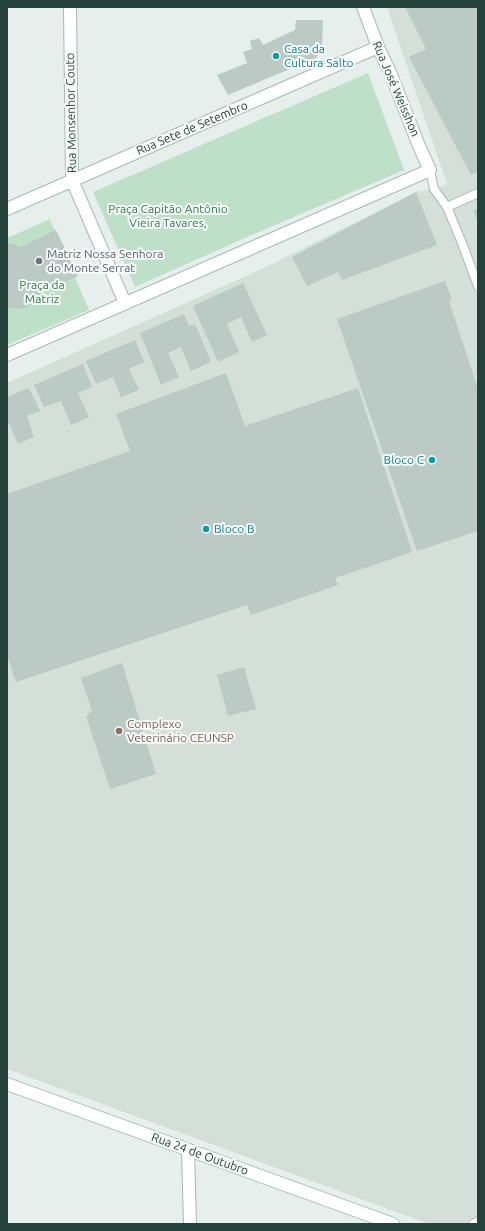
<!DOCTYPE html>
<html>
<head>
<meta charset="utf-8">
<style>
	body { margin:0 }
	#map { position:relative; width:485px; height:1231px; overflow:hidden; background:#e6efeb; font-family:Ubuntu,sans-serif }
	canvas { display:block }
	.frame { position:absolute; inset:0; border:8px solid #24423a; pointer-events:none }
</style>
</head>
<body>
<div id="map">
<canvas width="485" height="1231"></canvas>
<div class="frame"></div>
</div>
<script>
const context = document.querySelector('canvas').getContext('2d');
context.lineJoin = 'round';
function fill(path, color) { context.fillStyle = color; context.fill(path, 'evenodd'); }
function strokePath(path, color, width, dash) { context.strokeStyle = color; context.lineWidth = width; context.lineCap = dash ? 'butt' : 'round'; context.setLineDash(dash || []); context.stroke(path); }
function drawText(font, color, halo, rows, align = 'center') {
  context.font = font + ' Ubuntu,sans-serif'; context.lineWidth = 4; context.setLineDash([]); context.textBaseline = 'middle'; context.strokeStyle = halo; context.fillStyle = color; for (const [text, x, y, turn = 0] of rows) {
    context.save(); context.translate(x, y); context.rotate((+turn || 0) * Math.PI / 180); context.textAlign = isNaN(turn) ? turn : align; if (halo) context.strokeText(text, 0, 0); context.fillText(text, 0, 0); context.restore();
  }
}
fill(new Path2D(`
	M387,7H478V1224H429L7,1069V383L264,268L416,192L434,189L447,184Z`), '#d4dfda');
fill(new Path2D(`
	M368,73L404,170L254,234L135,287L93,192Z
	M50,219L89,310L7,345V238Z`), '#bfe0c8');
fill(new Path2D(`
	M405,7H478V171L471,175L409,57L426,49Z
	M296,20H323L322,47L316,58L228,95L217,75L247,63L243,52L252,49L250,41L259,38L263,45L295,30Z
	M416,192L437,245L342,280L338,272L307,286L292,257Z
	M478,209V222L473,210Z
	M56,230L78,276L42,292L38,301L21,309L12,308L7,310V244L11,243L20,247Z
	M445,281L452,300L449,301L478,389V531L417,551L337,319Z
	M243,283L267,335L252,342L241,317L227,324L239,352L218,362L193,306Z
	M184,314L189,326L195,324L211,362L191,371L181,347L168,353L179,377L161,385L140,333Z
	M135,340L144,362L129,369L139,390L121,397L113,377L96,384L86,361Z
	M83,364L92,387L78,393L89,417L71,425L61,401L44,407L34,385Z
	M226,373L245,426L358,388L412,552L335,578L338,585L251,615L247,605L16,682L7,655V494L130,451L116,414Z
	M29,388L40,411L27,416L34,437L18,444L9,423L7,424V397Z
	M122,663L156,774L110,789L86,716L92,711L81,678Z
	M244,667L256,709L228,716L217,675Z`), '#bbcac4');
const lane = new Path2D(`
	M430,170L434,189L447,207L462,243L478,286
	M447,207L478,193
	M473,1224L478,1221`);
const street = new Path2D(`
	M70,7L72,180L125,303
	M7,209L378,47
	M188,1150L190,1224`);
const secondary = new Path2D(`
	M7,355L430,170L419,146L390,72L378,47L363,7
	M7,1084L393,1224`);
strokePath(lane, '#a8b8b2', 10);
strokePath(street, '#a8b8b2', 14);
strokePath(secondary, '#a4bbb3', 14);
strokePath(lane, '#fff', 8);
strokePath(street, '#fff', 12);
strokePath(secondary, '#fff', 12);
for (const [x, y, r, color] of [
	[276,56,4,"#0f9aa8"],
	[39,261,4,"#6b7280"],
	[432,460,4,"#0f9aa8"],
	[206,529,4,"#0f9aa8"],
	[119,731,4,"#8d6e63"]
]) { const dot = new Path2D(); dot.arc(x, y, r, 0, 2 * Math.PI); context.fillStyle = color; context.fill(dot); strokePath(dot, '#f7fbf9', 1.5); }
drawText('12px', '#0d838f', '#f7fbf9', [
	["Casa da",284,49],
	["Cultura Salto",284,63],
	["Bloco C",424,460,"right"],
	["Bloco B",214,529]
], 'left');
drawText('12px', '#24423a', '#f7fbf9', [
	["Rua José Weisshon",396,89,67],
	["Rua Monsenhor Couto",71,113,-91],
	["Rua Sete de Setembro",192,128,-23],
	["Rua 24 de Outubro",200,1154,20]
]);
drawText('12px', '#2d7a4b', '#f7fbf9', [
	["Praça Capitão Antônio",168,209],
	["Vieira Tavares,",168,223],
	["Praça da",42,285],
	["Matriz",42,299]
]);
drawText('12px', '#5b616d', '#f7fbf9', [
	["Matriz Nossa Senhora",47,254],
	["do Monte Serrat",47,268]
], 'left');
drawText('12px', '#785e54', '#f7fbf9', [
	["Complexo",127,724],
	["Veterinário CEUNSP",127,738]
], 'left');
</script>
</body>
</html>
